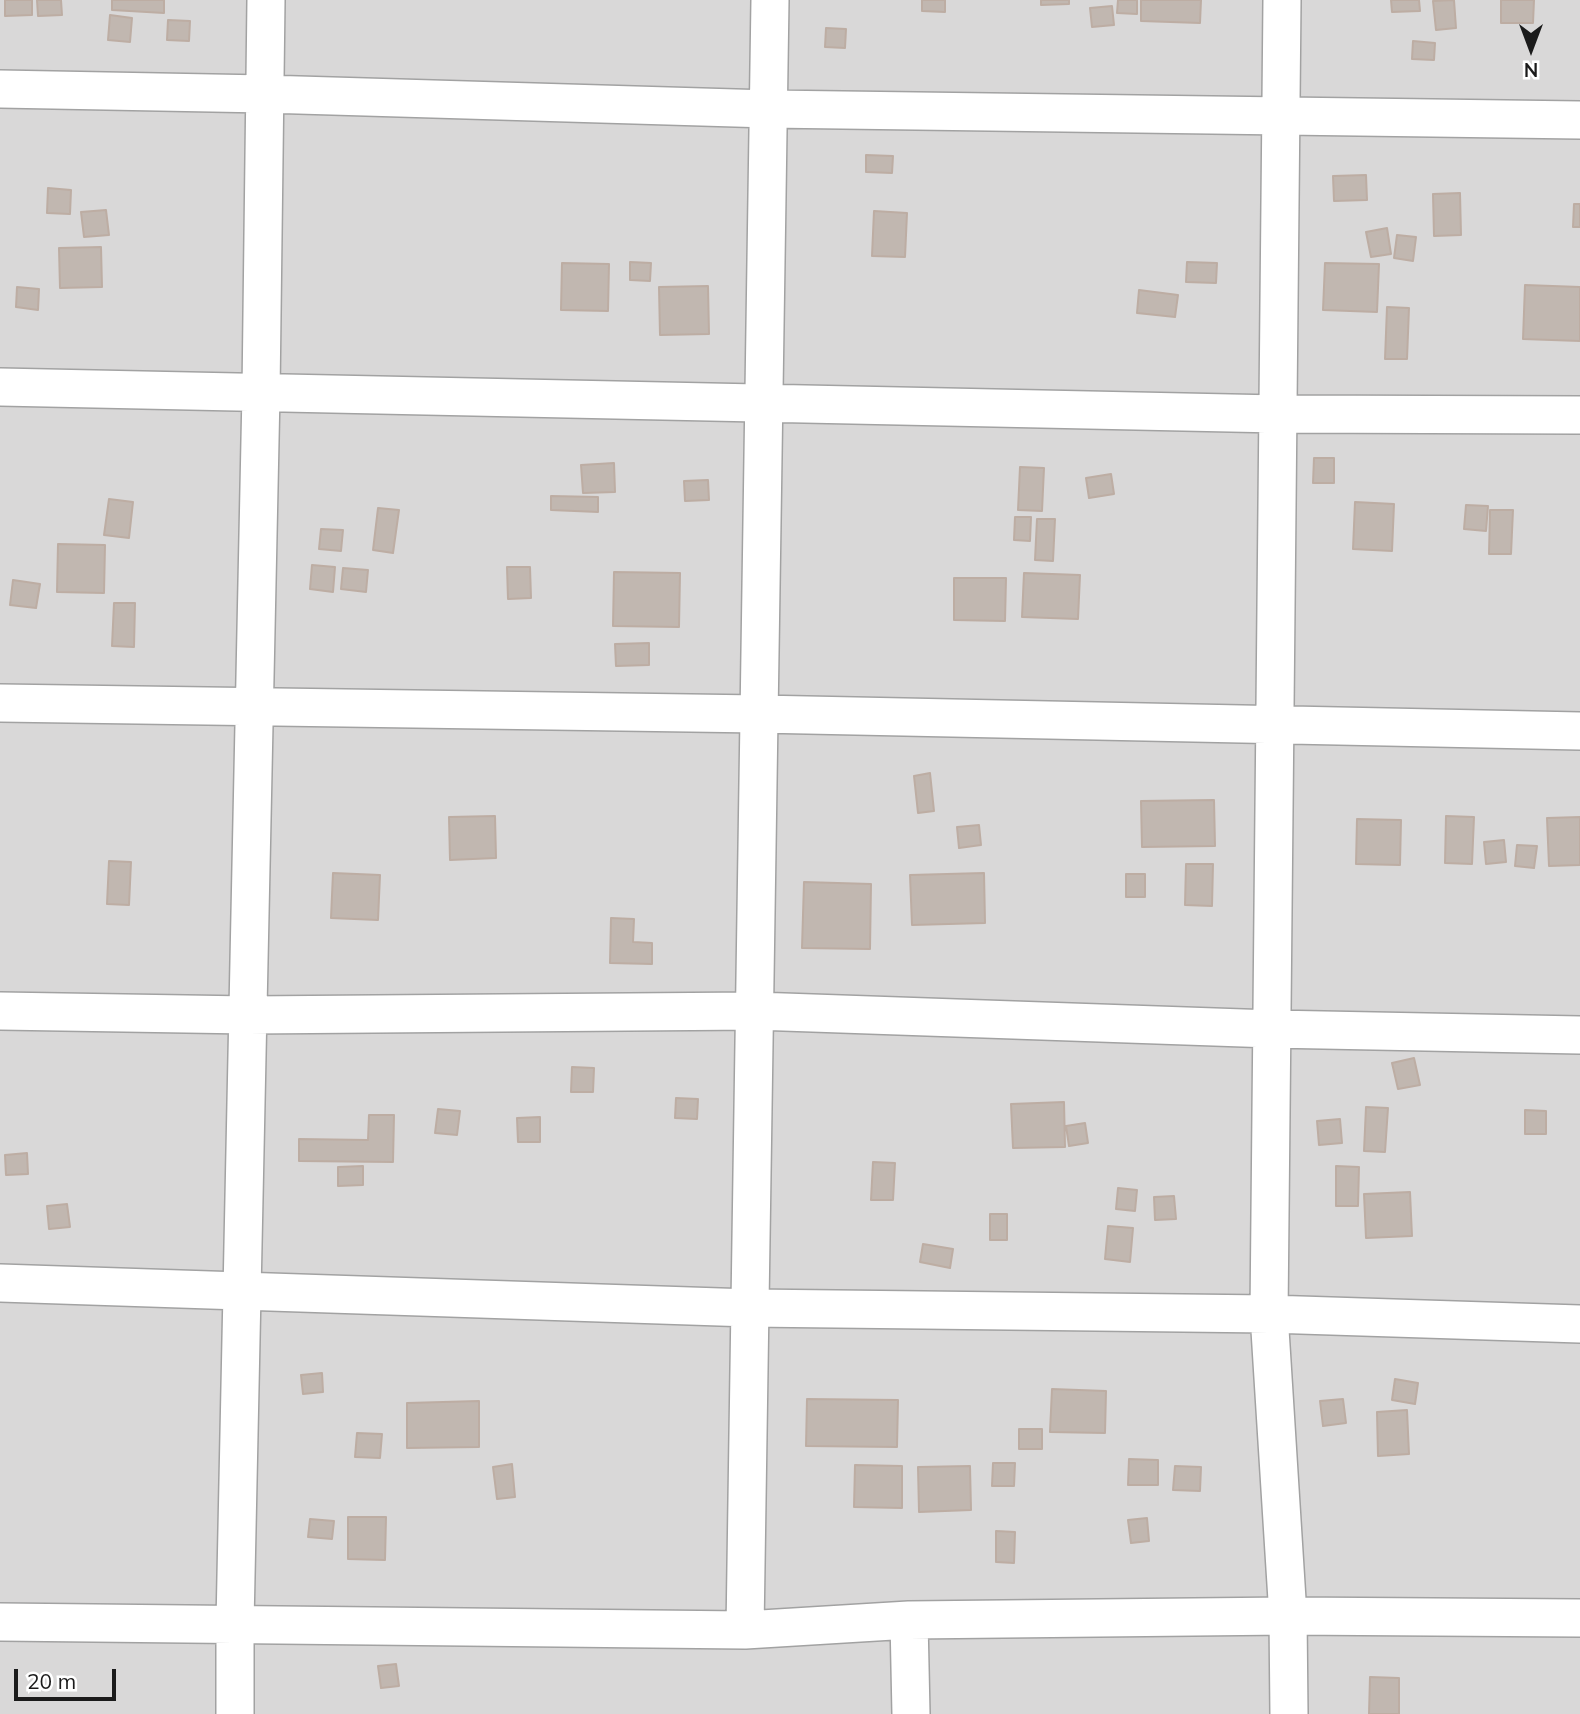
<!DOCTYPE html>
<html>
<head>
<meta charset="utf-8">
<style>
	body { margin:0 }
	#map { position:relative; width:1580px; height:1714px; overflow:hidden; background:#ece8e0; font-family:Mulish,sans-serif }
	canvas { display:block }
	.north { position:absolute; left:1496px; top:14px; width:70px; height:70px; -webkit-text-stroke:5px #fff; paint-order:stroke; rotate:180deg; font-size:19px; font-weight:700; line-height:28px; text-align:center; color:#1b1b1b }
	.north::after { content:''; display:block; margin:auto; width:24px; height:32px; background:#1b1b1b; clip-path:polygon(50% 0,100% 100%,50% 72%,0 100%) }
	.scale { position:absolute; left:14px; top:1669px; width:102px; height:32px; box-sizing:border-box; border:4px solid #1b1b1b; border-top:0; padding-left:9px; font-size:21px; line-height:24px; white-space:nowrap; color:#1b1b1b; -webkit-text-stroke:5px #fff; paint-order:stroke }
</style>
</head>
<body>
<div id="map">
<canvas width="1580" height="1714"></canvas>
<div class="north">N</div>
<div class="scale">20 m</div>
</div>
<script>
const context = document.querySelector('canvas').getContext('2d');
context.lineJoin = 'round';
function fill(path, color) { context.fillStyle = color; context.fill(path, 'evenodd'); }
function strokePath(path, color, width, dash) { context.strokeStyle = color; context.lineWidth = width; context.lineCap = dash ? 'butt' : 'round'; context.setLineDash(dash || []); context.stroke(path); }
fill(new Path2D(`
	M0,0H1580V1714H0Z`), '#d9d8d8');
const building = new Path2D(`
	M5,0H32V15L5,16Z
	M37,0H61L62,15L38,16Z
	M112,0H164V13L112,10Z
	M922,0H945V12L922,11Z
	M1041,0H1069V4L1041,5Z
	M1118,0H1137V14L1117,13Z
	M1141,0H1201L1200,23L1141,21Z
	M1391,0H1419L1420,11L1392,12Z
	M1454,0L1456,28L1436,30L1433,1Z
	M1501,0H1534L1533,23H1501Z
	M1112,6L1114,25L1092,27L1090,8Z
	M110,15L132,18L130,42L108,40Z
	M168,20L190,21L189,41L167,40Z
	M826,28L846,29L845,48L825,47Z
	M1413,41L1435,43L1434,60L1412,59Z
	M866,155L893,156L892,173L866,172Z
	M1366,175L1367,200L1334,201L1333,176Z
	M48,188L71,190L70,214L47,213Z
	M1460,193L1461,235L1434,236L1433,194Z
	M1574,204H1580V227H1573Z
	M106,210L109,235L84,237L81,212Z
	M874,211L907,213L905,257L872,256Z
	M1387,228L1391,254L1371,257L1366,232Z
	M1397,235L1416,237L1413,261L1394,258Z
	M101,247L102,287L60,288L59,248Z
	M630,262L651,263L650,281L630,280Z
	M1187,262L1217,263L1216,283L1186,282Z
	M562,263L609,264L608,311L561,310Z
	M1325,263L1379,264L1377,312L1323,310Z
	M1525,285L1580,287V341L1523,339Z
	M708,286L709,334L660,335L659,287Z
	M17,287L39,289L38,310L16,307Z
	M1139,290L1178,295L1175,317L1137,313Z
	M1387,307L1409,308L1407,359H1385Z
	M1314,458H1334V483H1313Z
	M614,463L615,492L583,493L581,465Z
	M1020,467L1044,468L1042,511L1018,510Z
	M1111,474L1114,494L1089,498L1086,478Z
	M708,480L709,500L685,501L684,481Z
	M551,496L598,497V512L551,510Z
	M109,499L133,502L129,538L104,535Z
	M1355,502L1394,504L1392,551L1353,549Z
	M1466,505L1488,506L1486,531L1464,529Z
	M378,508L399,510L393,553L373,550Z
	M1490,510H1513L1511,554H1489Z
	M1015,517H1031L1030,541L1014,540Z
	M1037,519H1055L1053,561L1035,560Z
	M321,529L343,530L341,551L319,549Z
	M58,544L105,545L104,593L57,592Z
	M312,565L335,567L333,592L310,589Z
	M507,567H530L531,598L508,599Z
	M343,568L368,570L366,592L341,589Z
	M614,572L680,573L679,627L613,626Z
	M1024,573L1080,575L1078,619L1022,617Z
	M954,578H1006L1005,621L954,620Z
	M13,580L40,584L36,608L10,605Z
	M114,603H135L134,647L112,646Z
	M649,643V665L616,666L615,644Z
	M930,773L934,811L918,813L914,776Z
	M1214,800L1215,846L1142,847L1141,801Z
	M495,816L496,858L450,860L449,817Z
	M1446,816L1474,817L1472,864L1445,863Z
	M1580,817V865L1549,866L1547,818Z
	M1357,819L1401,820L1400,865L1356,864Z
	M979,825L981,845L959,848L957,827Z
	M1504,840L1506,862L1486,864L1484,842Z
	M1517,845L1537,846L1534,868L1515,866Z
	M109,861L131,862L129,905L107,904Z
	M1186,864H1213L1212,906L1185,905Z
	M333,873L380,875L378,920L331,918Z
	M984,873L985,923L912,925L910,875Z
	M1126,874H1145V897H1126Z
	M804,882L871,884L870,949L802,948Z
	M611,918L634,919L633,942L652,943V964L610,963Z
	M1414,1058L1420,1085L1398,1089L1392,1063Z
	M572,1067L594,1068L593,1092H571Z
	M676,1098L698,1099L697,1119L675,1118Z
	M1064,1102L1065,1147L1013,1148L1011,1104Z
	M1366,1107L1388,1108L1385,1152L1364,1151Z
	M438,1109L460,1111L457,1135L435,1133Z
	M1525,1110L1546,1111V1134H1525Z
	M369,1115H394L393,1162L299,1161V1139L368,1140Z
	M540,1117V1142H518L517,1118Z
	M1340,1119L1342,1143L1319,1145L1317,1121Z
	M1085,1123L1088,1143L1069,1146L1066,1126Z
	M27,1153L28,1174L6,1175L5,1155Z
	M873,1162L895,1163L893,1200H871Z
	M363,1166V1185L338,1186V1167Z
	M1336,1166L1359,1167L1358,1206H1336Z
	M1118,1188L1137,1190L1135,1211L1116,1209Z
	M1410,1192L1412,1236L1366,1238L1364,1194Z
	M1174,1196L1176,1219L1155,1220L1154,1197Z
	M67,1204L70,1227L49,1229L47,1206Z
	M990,1214H1007V1240H990Z
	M1108,1226L1133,1228L1130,1262L1105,1259Z
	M923,1244L953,1249L950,1268L920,1262Z
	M322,1373L323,1392L303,1394L301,1375Z
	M1395,1379L1418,1383L1415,1404L1392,1400Z
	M1052,1389L1106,1391L1105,1433L1050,1432Z
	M807,1399L898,1400L897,1447L806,1446Z
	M1343,1399L1346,1423L1323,1426L1320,1401Z
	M479,1401V1447L407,1448V1403Z
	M1407,1410L1409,1454L1378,1456L1377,1412Z
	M1019,1429H1042V1449H1019Z
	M357,1433L382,1434L380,1458L355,1457Z
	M1129,1459L1158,1460V1485H1128Z
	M993,1463H1015L1014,1486H992Z
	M512,1464L515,1497L497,1499L493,1467Z
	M855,1465L902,1466V1508L854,1507Z
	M970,1466L971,1510L919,1512L918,1467Z
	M1175,1466L1201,1467L1200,1491L1173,1490Z
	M348,1517H386L385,1560L348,1559Z
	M1147,1518L1149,1541L1131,1543L1128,1520Z
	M310,1519L334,1521L332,1539L308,1537Z
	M996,1531L1015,1532L1014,1563L996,1562Z
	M396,1664L399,1686L381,1688L378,1666Z
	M1370,1677L1399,1678V1714H1369Z`);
fill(building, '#c1b7b0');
strokePath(building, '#bdada3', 2);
const minor = new Path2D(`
	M1282,0L1269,1314L1288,1616L1289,1714
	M0,89L265,94L769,109L1580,120
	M0,387L1278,414L1580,415
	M0,703L759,714L1580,731
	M0,1011L248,1015L755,1011L1272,1029L1580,1035
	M0,1283L750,1308L1269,1314L1580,1324
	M909,1620L911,1714
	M0,1622L745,1630L909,1620L1288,1616L1580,1618
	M745,1630L770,0
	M235,1714V1623L261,393L266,0`);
strokePath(minor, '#a2a2a2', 40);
strokePath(minor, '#fff', 37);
</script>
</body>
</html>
